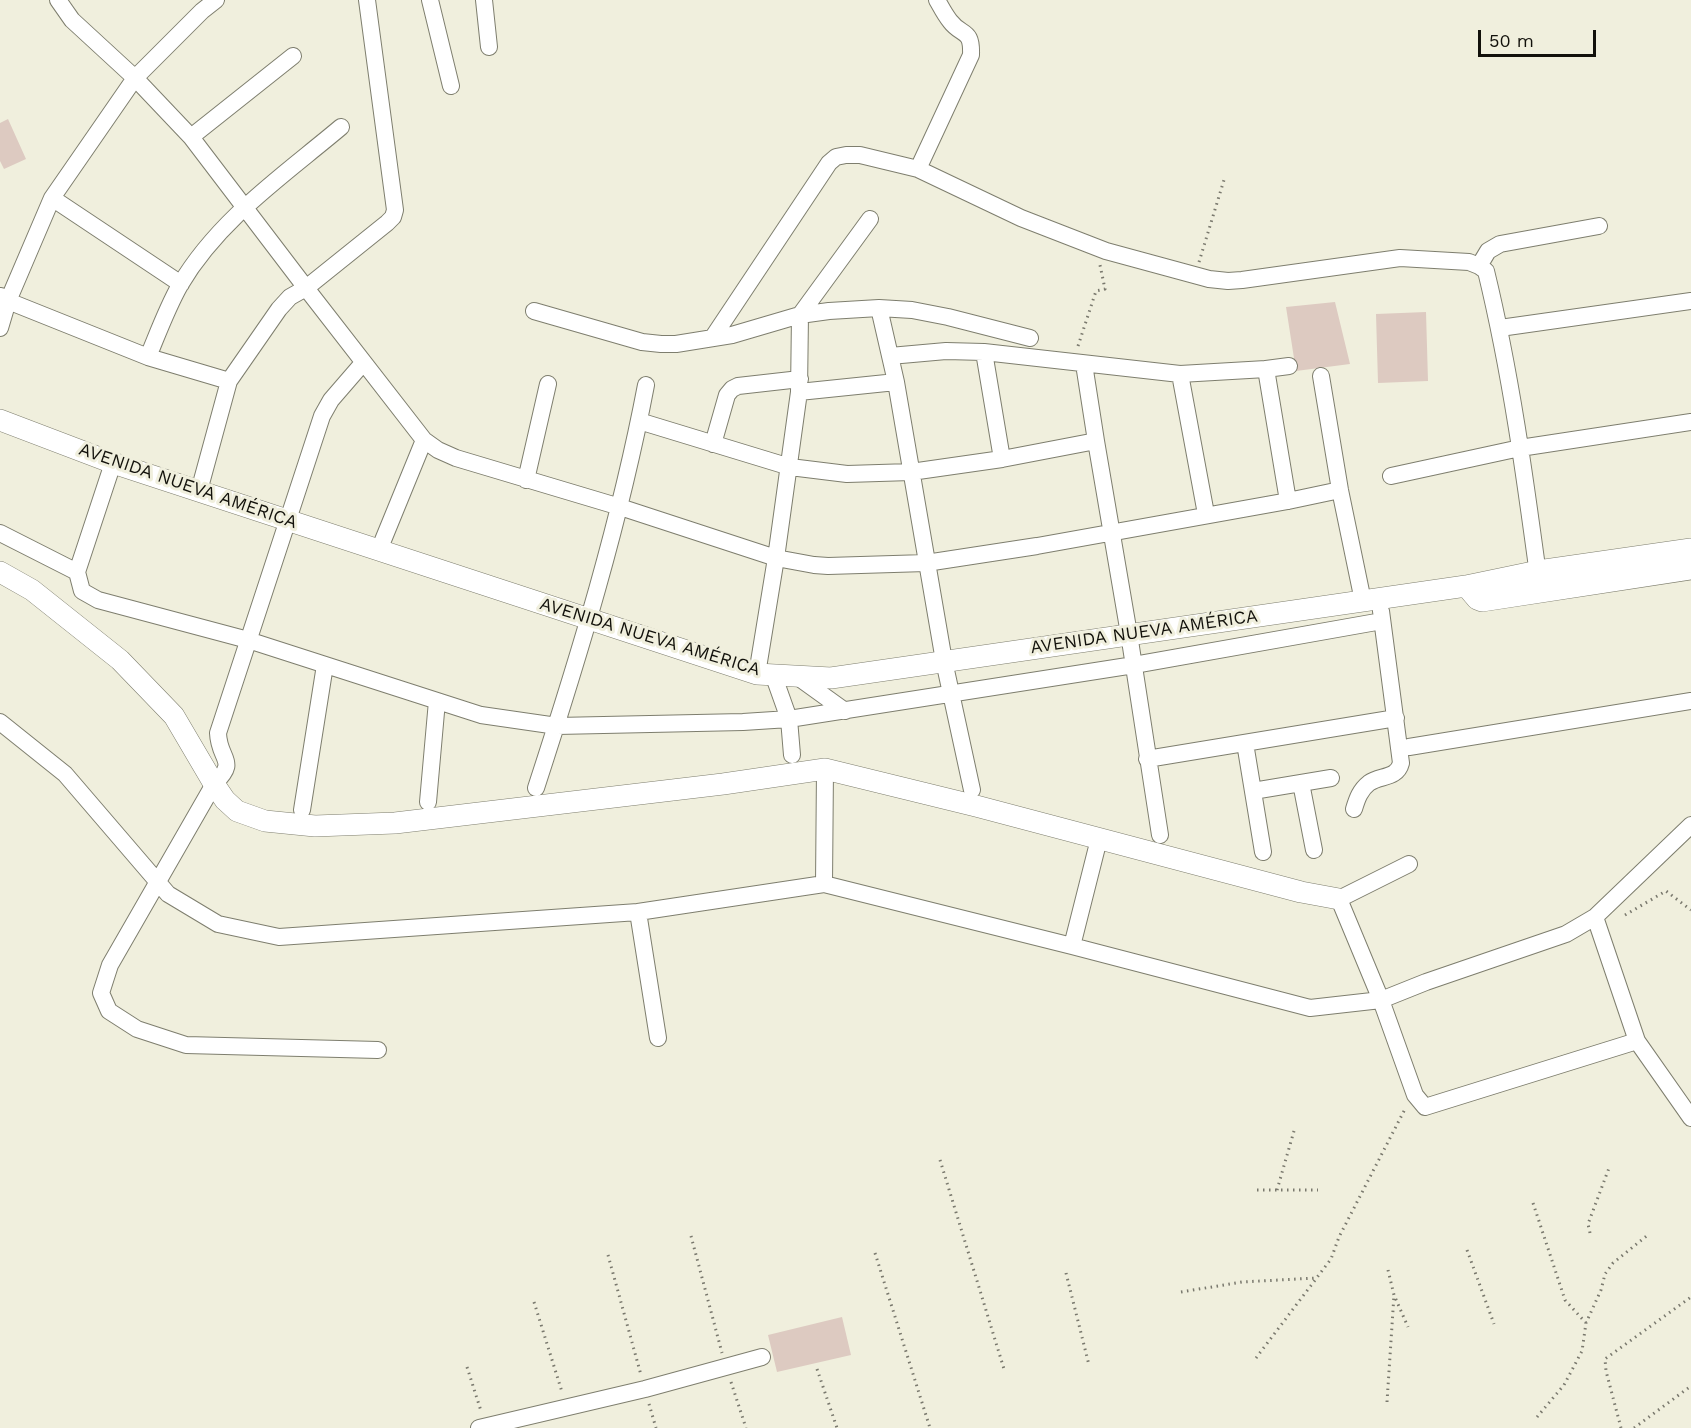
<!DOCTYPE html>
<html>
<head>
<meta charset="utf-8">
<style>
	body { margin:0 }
	#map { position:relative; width:1691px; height:1428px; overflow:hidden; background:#f0efdd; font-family:"Work Sans",sans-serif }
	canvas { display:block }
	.scale { position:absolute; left:1478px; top:30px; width:118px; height:27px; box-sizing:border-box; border:3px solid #12110b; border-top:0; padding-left:8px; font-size:18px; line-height:21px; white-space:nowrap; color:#12110b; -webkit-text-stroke:4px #f0efdd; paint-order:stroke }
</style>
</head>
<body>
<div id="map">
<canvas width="1691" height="1428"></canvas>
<div class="scale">50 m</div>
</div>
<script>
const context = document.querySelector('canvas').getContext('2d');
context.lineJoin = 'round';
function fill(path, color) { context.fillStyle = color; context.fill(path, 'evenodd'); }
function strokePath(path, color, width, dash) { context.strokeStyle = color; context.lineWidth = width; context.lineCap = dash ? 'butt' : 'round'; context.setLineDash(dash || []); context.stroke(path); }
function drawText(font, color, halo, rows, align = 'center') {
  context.font = font + ' "Work Sans",sans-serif'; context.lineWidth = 6; context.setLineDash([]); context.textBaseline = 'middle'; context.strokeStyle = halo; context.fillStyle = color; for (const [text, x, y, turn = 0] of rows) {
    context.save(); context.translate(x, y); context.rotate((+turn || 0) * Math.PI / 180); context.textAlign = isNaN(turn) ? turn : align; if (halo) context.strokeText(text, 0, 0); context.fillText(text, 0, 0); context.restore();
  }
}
fill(new Path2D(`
	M8,119L26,159L4,169L0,161V123Z
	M1335,302L1350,364L1296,371L1286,307Z
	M1426,312L1428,381L1378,383L1376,314Z
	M842,1317L851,1355L777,1372L768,1335Z`), '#ddcac1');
const minor = new Path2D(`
	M58,0L72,20L135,78L191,137L306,288L424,440L438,450L456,458L620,507L776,558L814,565L828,566L926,563L1037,546L1288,501L1340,490
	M430,0L451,86
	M484,0L489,47
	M191,137L293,56
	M918,169L971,55C972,28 962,37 950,21C945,15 941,7 937,0
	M52,198L181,284
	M1479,266L1488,251L1500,244L1599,226
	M1,296L8,301L148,357L229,381
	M879,308L896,382L944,661L972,790
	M534,311L642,342L661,344H676L732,335L800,315L829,311L879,308L912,310L948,317L1030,338
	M0,328L8,301L52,198L135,78L202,11L216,0
	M1500,328L1691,301
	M713,337L829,163L836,157L846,155H860L918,169L1021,218L1106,251L1209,279L1228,281L1242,280L1400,258L1469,262L1479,266L1486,271C1511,374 1525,478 1539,582
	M984,352L1002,459
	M890,356L946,351L984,352L1180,374L1266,369L1289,366
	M148,357C158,333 167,308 180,285C219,219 284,175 341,127
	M363,363L331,400L322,416L218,733C219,761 239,760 214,784L110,965L101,993L109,1011L137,1029L186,1045L378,1050
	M1084,364L1096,441L1129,634L1160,835
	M1266,369L1288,501
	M1180,374L1206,514
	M1321,376L1340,490L1363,601
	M799,392L896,382
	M639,421L790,467L847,474L911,472L1002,459L1096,441
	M713,444L727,395L732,389L738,386L800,379
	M113,463L77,572L82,591L98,600L248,640L481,715L557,726L743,722L789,719L1134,665L1382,621
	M1391,476L1520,448L1691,422
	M526,480L548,384
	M199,491L229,381L279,309L290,297L306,288L387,223L393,217L395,210L367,0
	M0,533L77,572
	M379,550L424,440
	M757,674L776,558L799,392L800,315L870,219
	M773,674L789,719L792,755
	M795,675L845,711
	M0,722L65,774L168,894L218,924L279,937L638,912L824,884L1072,946L1310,1008L1381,1000L1426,982L1566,934L1595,917L1691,825
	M1245,743L1263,852
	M1409,747L1691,701
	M1147,759L1396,718
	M1301,783L1314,850
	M536,788C579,656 620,522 646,385
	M1253,791L1331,778
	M428,802L437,701
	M1354,809C1357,799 1360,790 1369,783C1380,775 1397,779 1401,763L1381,611
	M302,810L325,665
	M1409,864L1339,899L1381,1000L1415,1095L1425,1107L1637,1041
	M824,884L825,769
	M638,912L658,1038
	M1595,917L1637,1041L1691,1118
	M1072,946L1099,839
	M479,1428L645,1389L762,1357`);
const tertiary = new Path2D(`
	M0,420L113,463L757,674L831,678L1466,586L1538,571L1691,549
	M0,572L32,590L120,660L174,716L214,784L225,800L237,811L265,821L315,826L395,823L723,784L825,769L976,806L1301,892L1339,899
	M1466,586L1477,599L1482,601L1691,569`);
strokePath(minor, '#7e7e6e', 18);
strokePath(tertiary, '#7e7e6e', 22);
strokePath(new Path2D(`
	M1199,262L1224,180
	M1078,346L1096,291L1105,289L1100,265
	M1625,915L1666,891L1691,910
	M940,1160L1004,1369
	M1257,1190H1318
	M1277,1190L1294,1131
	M1533,1203L1565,1300L1586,1323
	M1590,1233L1588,1224L1609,1168
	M691,1236L722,1353
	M1467,1250L1494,1324
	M875,1253L930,1428
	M608,1255L641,1375
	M1388,1270L1394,1295L1408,1327
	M1066,1273L1089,1365
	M1181,1292L1242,1282L1316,1278
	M534,1302L562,1392
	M1256,1358L1331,1259L1339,1237L1405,1109
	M467,1367L481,1411
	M817,1369L837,1428
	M731,1382L746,1428
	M1387,1402L1394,1295
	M649,1404L656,1428
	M1537,1417L1564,1385L1582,1351L1586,1323L1601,1290L1605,1274L1613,1263L1649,1234
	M1621,1428L1606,1371L1605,1359L1691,1297
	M1634,1428L1691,1386`), '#79786d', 3, [1.5, 4.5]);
strokePath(minor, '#fff', 16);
strokePath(tertiary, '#fff', 21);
drawText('18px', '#12110b', '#f0efdd', [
	["AVENIDA NUEVA AMÉRICA",188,486,19],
	["AVENIDA NUEVA AMÉRICA",1144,632,-8],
	["AVENIDA NUEVA AMÉRICA",650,637,17]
]);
</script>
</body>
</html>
